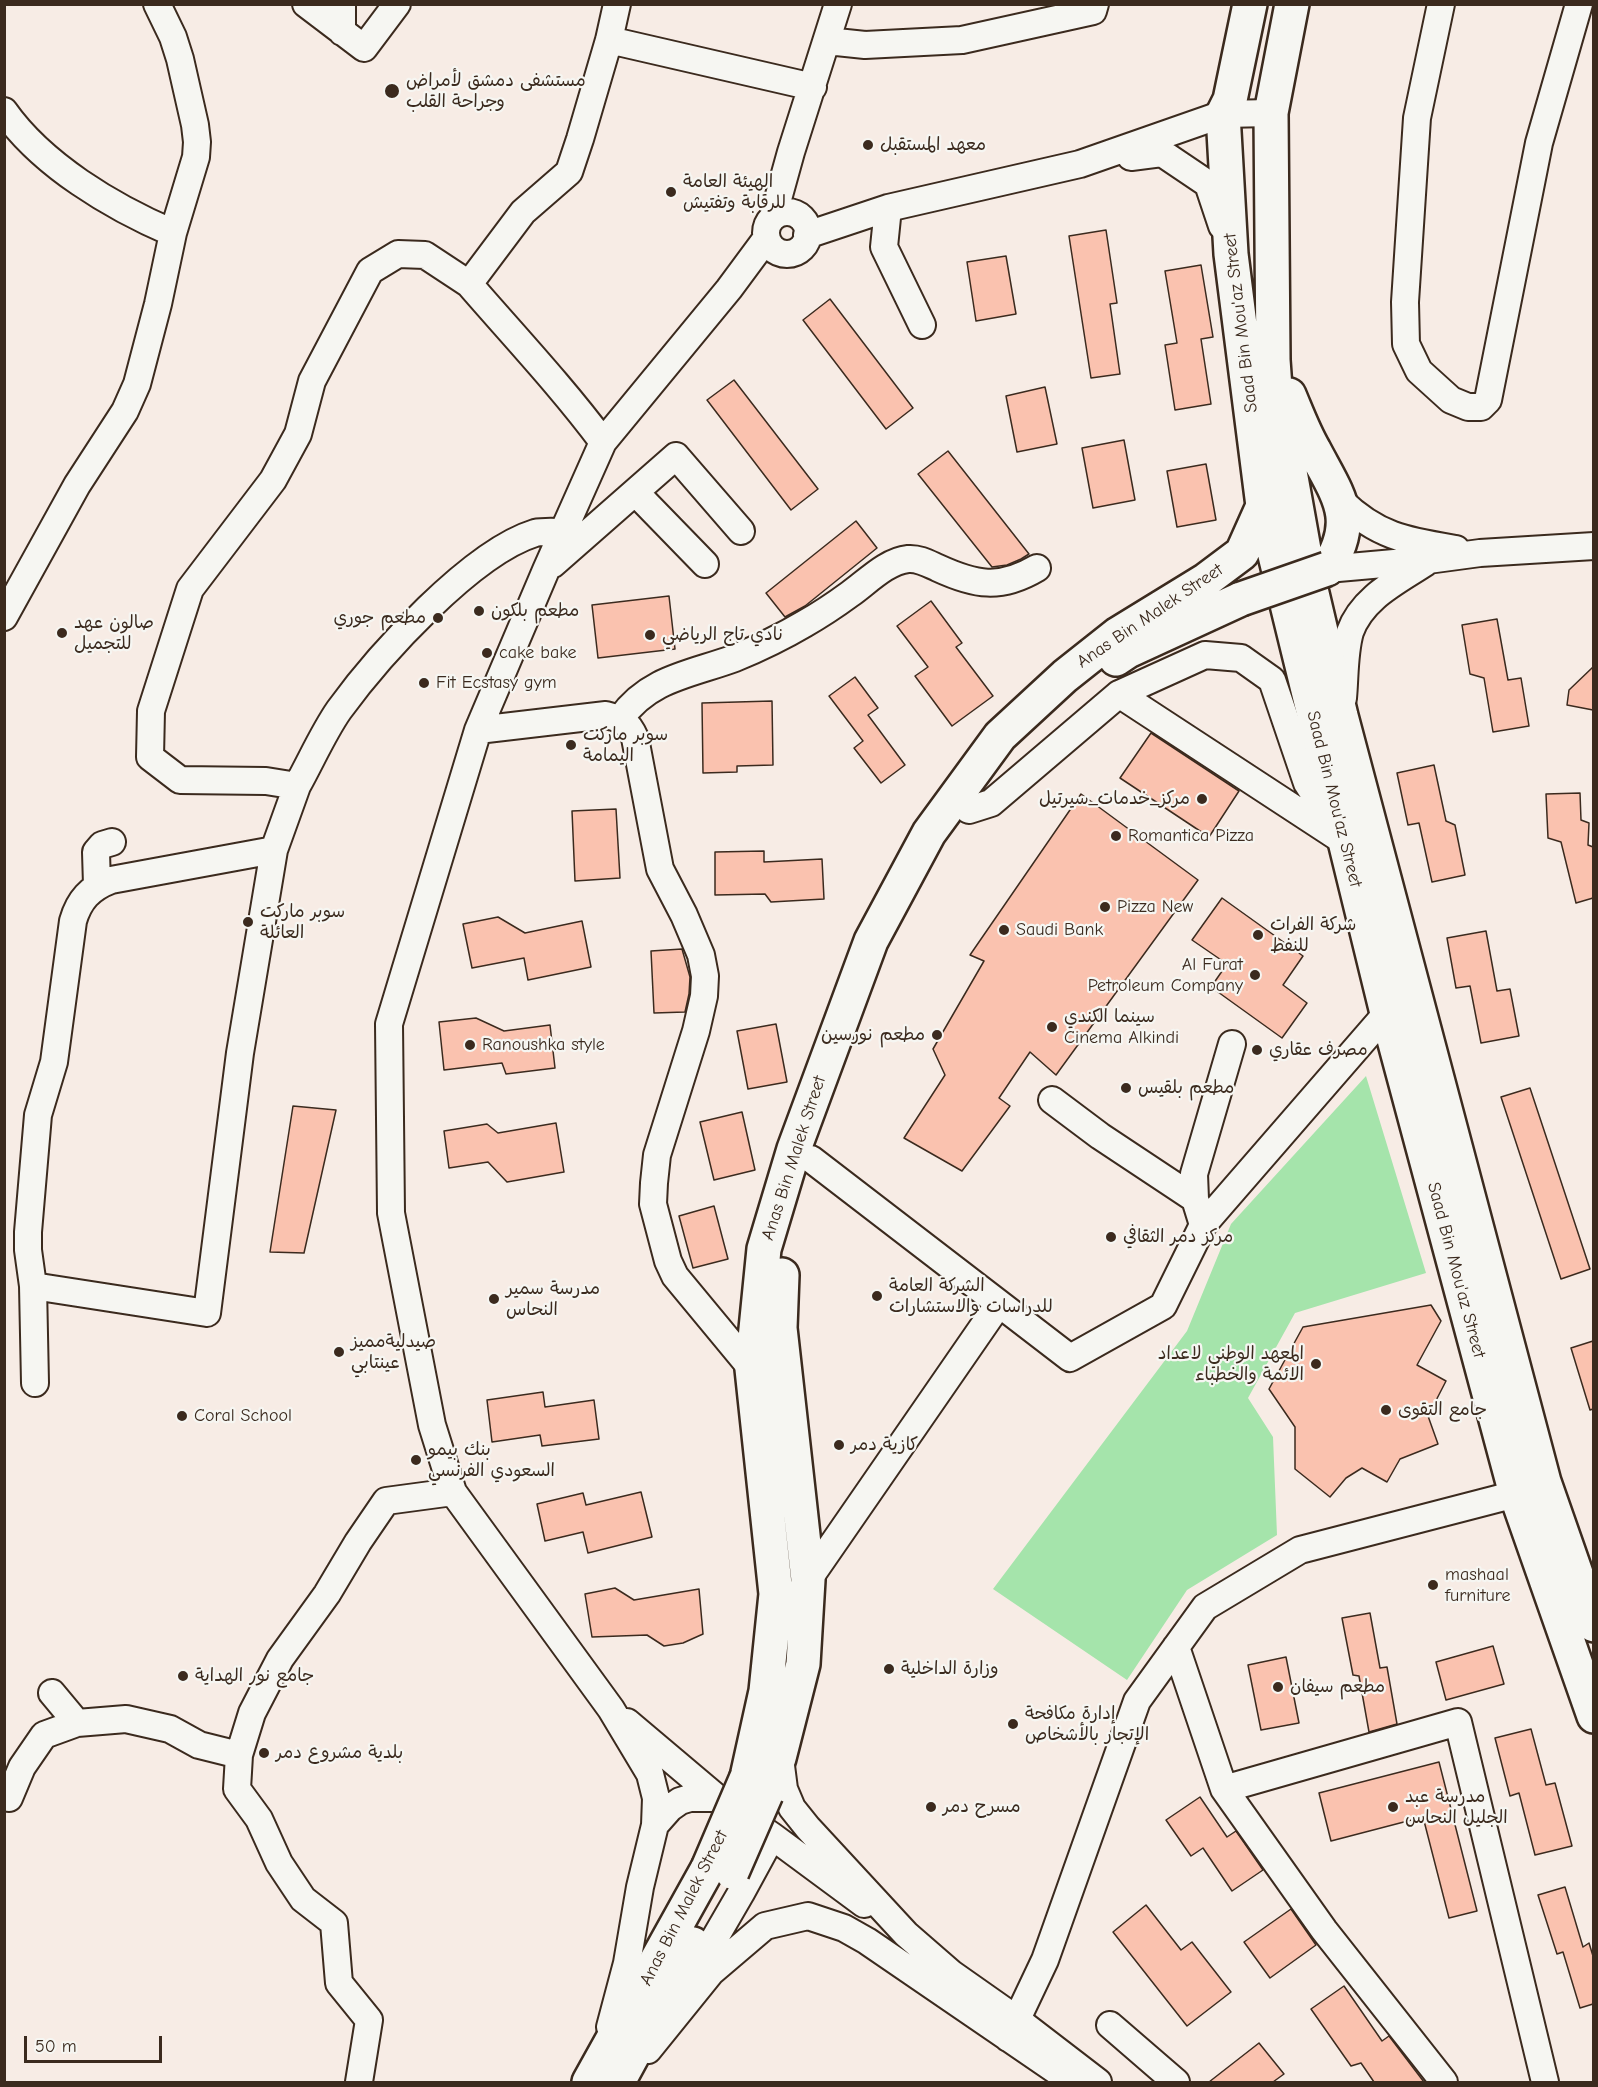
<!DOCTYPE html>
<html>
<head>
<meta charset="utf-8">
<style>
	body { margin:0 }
	#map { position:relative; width:1598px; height:2087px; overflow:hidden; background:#f7ece5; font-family:"Comic Neue",sans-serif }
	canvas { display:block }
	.frame { position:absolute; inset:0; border:6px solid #3b2a1e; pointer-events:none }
	.scale { position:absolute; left:24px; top:2036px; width:138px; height:27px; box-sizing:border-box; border:3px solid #3b2a1e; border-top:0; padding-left:8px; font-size:18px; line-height:21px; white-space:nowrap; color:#3b2a1e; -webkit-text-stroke:4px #f6f6f2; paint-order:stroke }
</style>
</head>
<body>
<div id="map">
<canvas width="1598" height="2087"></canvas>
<div class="frame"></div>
<div class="scale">50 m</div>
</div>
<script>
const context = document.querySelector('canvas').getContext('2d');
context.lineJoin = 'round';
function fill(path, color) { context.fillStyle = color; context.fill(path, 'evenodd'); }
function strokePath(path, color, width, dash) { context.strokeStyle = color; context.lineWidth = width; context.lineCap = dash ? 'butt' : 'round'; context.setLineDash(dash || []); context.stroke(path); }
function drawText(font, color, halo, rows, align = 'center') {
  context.font = font + ' "Comic Neue","Playpen Sans Arabic",sans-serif'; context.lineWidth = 4.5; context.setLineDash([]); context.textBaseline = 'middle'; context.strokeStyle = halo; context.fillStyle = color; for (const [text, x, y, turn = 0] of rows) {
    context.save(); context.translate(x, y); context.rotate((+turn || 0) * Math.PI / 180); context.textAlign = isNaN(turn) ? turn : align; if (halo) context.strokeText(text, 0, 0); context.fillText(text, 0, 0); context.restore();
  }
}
fill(new Path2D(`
	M1366,1076L1426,1273L1295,1313L1248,1398L1273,1437L1277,1535L1187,1590L1127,1680L993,1589L1187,1331L1231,1224Z`), '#a5e4ab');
const building = new Path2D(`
	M1106,230L1117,303L1110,304L1120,374L1091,378L1069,236Z
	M1006,256L1016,314L976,321L967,262Z
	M1201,265L1213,337L1201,339L1211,404L1175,410L1165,345L1177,343L1165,271Z
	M830,299L913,408L886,429L803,320Z
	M734,380L818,489L791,510L707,400Z
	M1045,387L1057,444L1017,452L1006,396Z
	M1124,440L1135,500L1093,508L1082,448Z
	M948,451L1029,554L1021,559L1007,565L992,567L918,474Z
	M1206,464L1216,520L1177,527L1167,471Z
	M856,521L877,548L805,606L785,617L766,593Z
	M669,596L675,649L598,658L592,605Z
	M931,601L962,643L956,647L993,696L952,726L915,676L928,667L897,626Z
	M1497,619L1508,680L1521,678L1529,726L1493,732L1484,678L1470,674L1462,625Z
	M1593,667V710L1567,705L1569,690Z
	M855,677L878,708L868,715L905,765L881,783L854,748L863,741L829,696Z
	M772,701L773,765L737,766V772L703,773L702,703Z
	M1151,733L1239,791L1209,837L1120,778Z
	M1434,765L1446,821L1455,825L1465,875L1432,882L1419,823L1408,825L1397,773Z
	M1580,793L1581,820L1589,823L1588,845L1593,847V898L1576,903L1561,842L1548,838L1546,794Z
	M1081,794L1198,880L1056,1075L1030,1052L999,1098L1010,1106L962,1171L904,1138L945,1075L933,1049L984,961L970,955Z
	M616,809L620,878L575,881L572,811Z
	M764,851V862L822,859L824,899L771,902L765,894L715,895V852Z
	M1222,898L1303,956L1283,985L1307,1003L1282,1038L1211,987L1227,964L1192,940Z
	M498,917L525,933L582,921L591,967L528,980L524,958L472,968L463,924Z
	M1486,931L1497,991L1510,989L1519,1036L1481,1043L1470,986L1456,988L1447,938Z
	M682,949L690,977L689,994L685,1012L654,1013L651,951Z
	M476,1018L504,1031L550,1025L555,1068L506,1074L502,1063L444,1070L439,1022Z
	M776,1024L787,1082L748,1089L737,1031Z
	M1530,1088L1590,1269L1561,1279L1501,1097Z
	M293,1106L336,1110L304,1253L270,1252Z
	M742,1112L755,1170L714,1180L700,1122Z
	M556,1123L564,1172L507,1182L488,1162L449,1168L444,1131L487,1124L498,1133Z
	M714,1206L728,1259L693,1268L679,1216Z
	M1431,1305L1441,1321L1417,1365L1446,1381L1428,1416L1438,1444L1400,1459L1387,1482L1362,1468L1346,1478L1330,1497L1295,1469V1427L1269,1389L1303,1327Z
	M1593,1341V1409L1590,1410L1571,1348Z
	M543,1392L545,1407L594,1400L599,1439L542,1446L540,1435L492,1442L487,1400Z
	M641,1492L652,1537L588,1553L583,1532L545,1541L537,1504L583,1493L586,1505Z
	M615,1588L634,1600L699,1589L703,1634L683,1643L664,1646L647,1635L592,1637L585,1594Z
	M1370,1613L1380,1668L1387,1667L1397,1724L1369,1732L1359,1676L1353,1675L1342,1618Z
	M1493,1646L1504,1684L1446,1700L1436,1662Z
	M1286,1657L1299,1723L1261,1730L1248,1665Z
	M1531,1729L1546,1785L1555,1783L1572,1846L1535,1855L1519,1793L1510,1796L1495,1738Z
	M1439,1762L1477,1911L1449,1918L1423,1817L1331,1841L1319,1793Z
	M1200,1797L1227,1837L1236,1831L1263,1870L1232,1891L1203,1848L1191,1856L1166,1820Z
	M1565,1887L1583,1947L1589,1943L1593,1956V2004L1580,2008L1563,1952L1557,1954L1538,1895Z
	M1146,1905L1181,1950L1192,1942L1231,1992L1187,2026L1113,1932Z
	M1291,1909L1316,1945L1270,1978L1244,1942Z
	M1344,1986L1382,2041L1389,2036L1424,2082H1374L1361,2063L1351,2066L1311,2009Z
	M1259,2043L1284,2074L1273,2082H1209Z`);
fill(building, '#fac2af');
strokePath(building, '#3b2a1e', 1.5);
const minor = new Path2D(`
	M306,4L364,48L397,4
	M1441,4L1417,118L1405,302L1406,344L1419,371L1451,400L1468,407H1481L1488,400L1539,143L1579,4
	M342,32V4
	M609,40L813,87
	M827,41L865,45L962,40L1093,11L1095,4
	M4,111C42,165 112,207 173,233
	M1131,157L1162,153L1208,184L1222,226
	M888,208L884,247L922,325
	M766 233a21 21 0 1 1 42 0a21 21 0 1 1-42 0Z
	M773,217L791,152L838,4
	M807,235L888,208L1080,164L1223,114L1271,113
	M469,284C514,336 562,387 603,442
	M635,492L705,564
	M1341,501C1378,537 1408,541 1456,549
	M563,532C554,532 544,531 535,533C471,553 379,655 339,710C323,733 311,761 297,786L266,781L180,780L150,757L151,711L190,589L273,480L298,434L312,381L370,271L398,254L425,255L469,284L523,212L569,172L580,139L609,40L617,4
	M553,564L676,456L741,531
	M1327,569L1428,560L1480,553L1594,546
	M4,617L77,485L125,411L137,384L158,304L173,233L196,157L197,142L195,125L180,59L173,37L157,4
	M1119,694L1336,836
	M1343,698C1345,677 1344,653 1350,632C1362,598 1396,582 1425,563
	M621,718C649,678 692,674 735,658C759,648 782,637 804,624C820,615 835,605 850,594C867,582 887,561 908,559C919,558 929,564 938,568C975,585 1000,590 1037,568
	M478,730L606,715C622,719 628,722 635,738L660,869L684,915L701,955L705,976L704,996L696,1031L657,1155L654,1183L653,1204L668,1261L675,1276L752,1369
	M969,810L991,803L1119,694L1205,655L1241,658L1272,680L1307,783L1336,828
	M97,885L96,852L102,845L112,842
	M1052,1100L1100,1136L1195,1199
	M811,1159L1070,1358L1163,1306L1203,1225L1387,1013
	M1203,1225L1195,1199L1194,1174L1232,1044
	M33,1286L207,1313L240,1053L274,850L297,786
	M35,1383L33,1286L28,1250V1232L38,1115L54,1062L73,921C79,900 90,888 111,880L274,850
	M808,1580L998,1305
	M1176,1647L1224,1789L1324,1930L1444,2082
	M52,1693L77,1723
	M627,1722L717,1798L772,1836L864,1904
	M780,1758L784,1789L792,1808L808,1828L906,1934L952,1974L1016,2019L1098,2082
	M1224,1789L1458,1722L1545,2082
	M9,1798L22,1767L44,1735L77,1723L126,1719L170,1729L199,1745L239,1755
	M655,1825L656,1798L650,1774L611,1709L453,1492L432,1425L391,1213L389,1024L478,730L546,570L603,442L729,289L766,239
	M690,1981L741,1893L772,1836
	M1110,2025L1176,2082
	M610,2027L627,1963L640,1887L655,1825L670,1808L680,1801L690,1798H717
	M1008,2038L1045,1960L1137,1701L1205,1607L1300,1550L1516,1494
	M648,2050L711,1972L765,1926L808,1916L844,1928L867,1941L1073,2082
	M359,2082L369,2020L339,1983L334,1923L303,1899L279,1863L259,1819L237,1789L239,1755L252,1713L280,1659L327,1594L358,1542L386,1501L453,1492`);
const major = new Path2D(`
	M1250,4L1230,100L1223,114L1231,254L1263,506L1387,1013L1516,1494L1594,1716
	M1292,4L1271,113L1273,360L1275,388L1311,589L1341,716L1544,1482L1594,1625
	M1289,395C1297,414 1304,433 1314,450C1338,496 1359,519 1327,569
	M1116,659L1128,651L1241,599
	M747,1777L766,1691L776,1594L752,1369L764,1249L794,1149L871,941L929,833L1000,736L1065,676L1118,634L1206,580L1242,553L1263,506
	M766,1794L779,1758L803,1664L808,1580L780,1328L782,1275
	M589,2082L708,1868
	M618,2082L693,1944`);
strokePath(minor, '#3b2a1e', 30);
strokePath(major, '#3b2a1e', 38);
strokePath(minor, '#f6f6f2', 26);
strokePath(major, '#f6f6f2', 33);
const majorBridge = new Path2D(`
	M1241,599L1327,569
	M708,1868L747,1777
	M732,1872L766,1794`);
strokePath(majorBridge, '#3b2a1e', 38, []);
strokePath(majorBridge, '#f6f6f2', 33);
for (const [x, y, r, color] of [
	[392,91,8,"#3b2a1e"],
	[868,145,6,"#3b2a1e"],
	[671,192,6,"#3b2a1e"],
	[479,611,6,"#3b2a1e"],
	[438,618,6,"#3b2a1e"],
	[62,633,6,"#3b2a1e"],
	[650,635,6,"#3b2a1e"],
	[487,653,6,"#3b2a1e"],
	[424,683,6,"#3b2a1e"],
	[571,745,6,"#3b2a1e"],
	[1202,799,6,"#3b2a1e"],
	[1116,836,6,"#3b2a1e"],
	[1105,907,6,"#3b2a1e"],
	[248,922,6,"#3b2a1e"],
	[1004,930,6,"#3b2a1e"],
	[1258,935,6,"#3b2a1e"],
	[1255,975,6,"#3b2a1e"],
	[1052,1027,6,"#3b2a1e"],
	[937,1035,6,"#3b2a1e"],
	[470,1045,6,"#3b2a1e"],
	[1257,1050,6,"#3b2a1e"],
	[1126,1088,6,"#3b2a1e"],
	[1111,1237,6,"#3b2a1e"],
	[877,1296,6,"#3b2a1e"],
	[494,1299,6,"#3b2a1e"],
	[339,1352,6,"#3b2a1e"],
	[1316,1364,6,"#3b2a1e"],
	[1386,1410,6,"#3b2a1e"],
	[182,1416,6,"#3b2a1e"],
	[839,1445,6,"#3b2a1e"],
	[416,1460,6,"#3b2a1e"],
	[1433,1585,6,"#3b2a1e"],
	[889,1669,6,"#3b2a1e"],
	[183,1676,6,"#3b2a1e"],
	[1278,1687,6,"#3b2a1e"],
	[1013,1724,6,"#3b2a1e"],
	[264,1753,6,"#3b2a1e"],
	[931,1807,6,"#3b2a1e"],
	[1393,1807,6,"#3b2a1e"]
]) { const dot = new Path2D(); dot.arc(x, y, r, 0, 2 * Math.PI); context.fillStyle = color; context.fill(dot); strokePath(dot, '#f6f6f2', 2); }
drawText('18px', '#3b2a1e', '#f6f6f2', [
	["مستشفى دمشق لأمراض",406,81],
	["وجراحة القلب",406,102],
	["معهد المستقبل",880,145],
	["الهيئة العامة",683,182],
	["للرقابة وتفتيش",683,203],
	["مطعم بلكون",491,611],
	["مطعم جوري",426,618,"right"],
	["صالون عهد",74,623],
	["للتجميل",74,644],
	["نادي تاج الرياضي",662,635],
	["cake bake",499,653],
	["Fit Ecstasy gym",436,683],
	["سوبر ماركت",583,735],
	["اليمامة",583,756],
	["مركز_خدمات_سيرتيل",1190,799,"right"],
	["Romantica Pizza",1128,836],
	["Pizza New",1117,907],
	["سوبر ماركت",260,912],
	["العائلة",260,933],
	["شركة الفرات",1270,925],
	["للنفط",1270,946],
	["Saudi Bank",1016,930],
	["Al Furat",1243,965,"right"],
	["Petroleum Company",1243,986,"right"],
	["سينما الكندي",1064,1017],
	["Cinema Alkindi",1064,1038],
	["مطعم نورسين",925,1035,"right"],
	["Ranoushka style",482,1045],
	["مصرف عقاري",1269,1050],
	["مطعم بلقيس",1138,1088],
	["مركز دمر الثقافي",1123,1237],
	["الشركة العامة",889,1286],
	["للدراسات والاستشارات",889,1307],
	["مدرسة سمير",506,1289],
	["النحاس",506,1310],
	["صيدليةمميز",351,1342],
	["عينتابي",351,1363],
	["المعهد الوطني لاعداد",1304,1354,"right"],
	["الائمة والخطباء",1304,1375,"right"],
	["جامع التقوى",1398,1410],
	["Coral School",194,1416],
	["كازية دمر",851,1445],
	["بنك بيمو",428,1450],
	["السعودي الفرنسي",428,1471],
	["mashaal",1445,1575],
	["furniture",1445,1596],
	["وزارة الداخلية",901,1669],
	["جامع نور الهداية",195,1676],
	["مطعم سيفان",1290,1687],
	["إدارة مكافحة",1025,1714],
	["الإتجار بالأشخاص",1025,1735],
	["بلدية مشروع دمر",276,1753],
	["مدرسة عبد",1405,1797],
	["الجليل النحاس",1405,1818],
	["مسرح دمر",943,1807]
], 'left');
drawText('18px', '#3b2a1e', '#f6f6f2', [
	["Saad Bin Mou'az Street",1241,323,-97],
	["Anas Bin Malek Street",1150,616,-34],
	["Saad Bin Mou'az Street",1334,799,76],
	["Anas Bin Malek Street",794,1158,-72],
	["Saad Bin Mou'az Street",1456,1270,75],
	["Anas Bin Malek Street",684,1908,-63]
]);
</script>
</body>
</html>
